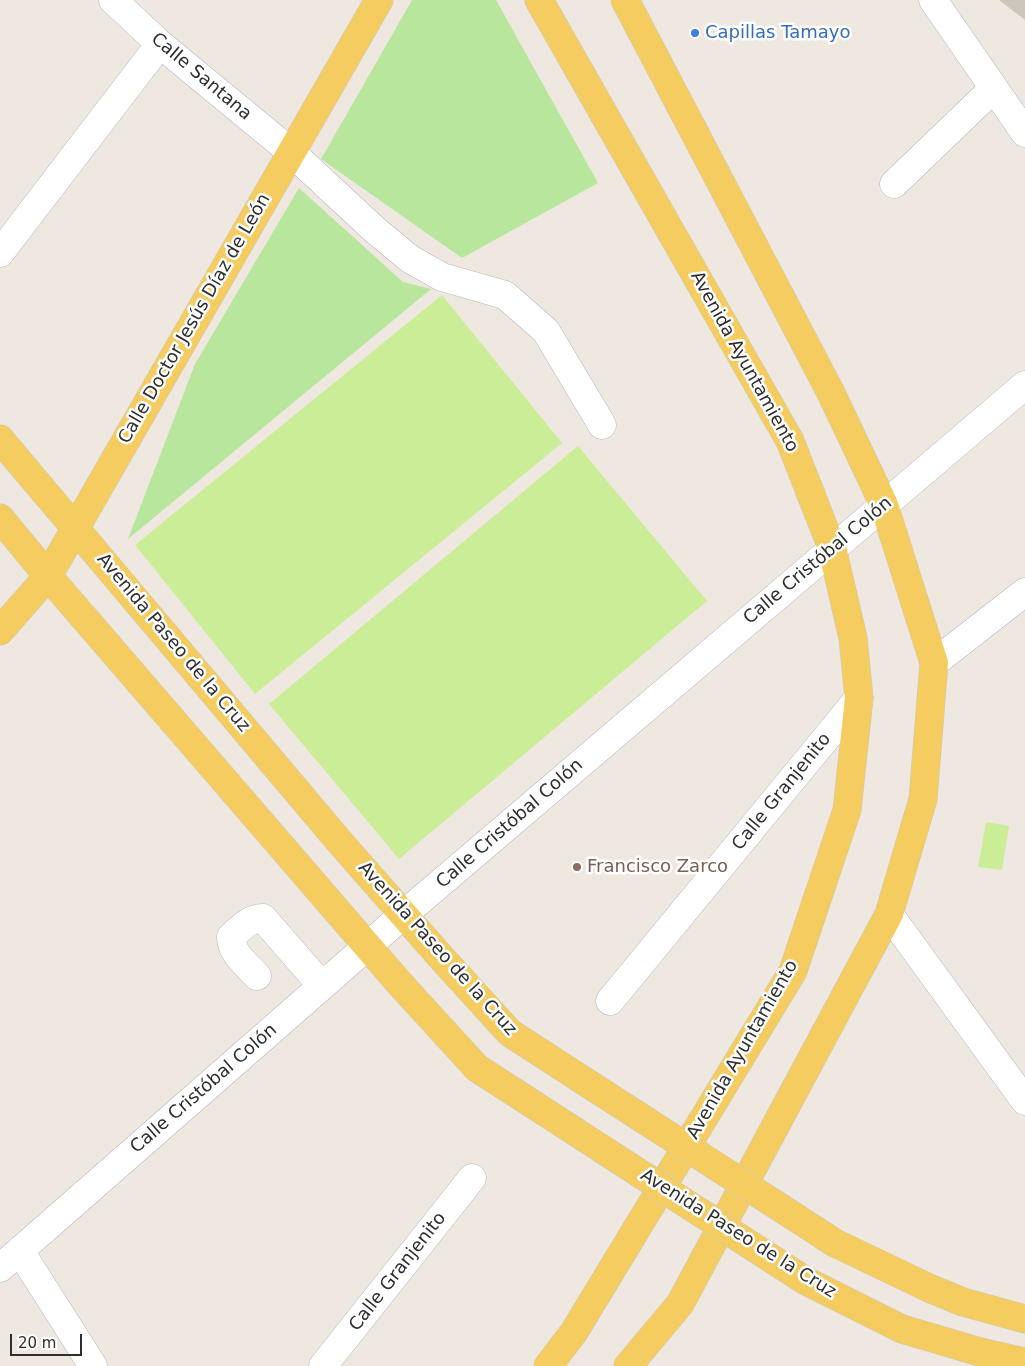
<!DOCTYPE html>
<html>
<head>
<meta charset="utf-8">
<style>
	body { margin:0 }
	#map { position:relative; width:1025px; height:1366px; overflow:hidden; background:#efe8e0; font-family:"DejaVu Sans",sans-serif }
	canvas { display:block }
	.scale { position:absolute; left:10px; top:1334px; width:72px; height:22px; box-sizing:border-box; border:2px solid #2e2e2e; border-top:0; padding-left:6px; font-size:15px; line-height:18px; white-space:nowrap; color:#2e2e2e; -webkit-text-stroke:4px #fff; paint-order:stroke }
</style>
</head>
<body>
<div id="map">
<canvas width="1025" height="1366"></canvas>
<div class="scale">20 m</div>
</div>
<script>
const context = document.querySelector('canvas').getContext('2d');
context.lineJoin = 'round';
function fill(path, color) { context.fillStyle = color; context.fill(path, 'evenodd'); }
function strokePath(path, color, width, dash) { context.strokeStyle = color; context.lineWidth = width; context.lineCap = dash ? 'butt' : 'round'; context.setLineDash(dash || []); context.stroke(path); }
function drawText(font, color, halo, rows, align = 'center') {
  context.font = font + ' "DejaVu Sans",sans-serif'; context.lineWidth = 5; context.setLineDash([]); context.textBaseline = 'middle'; context.strokeStyle = halo; context.fillStyle = color; for (const [text, x, y, turn = 0] of rows) {
    context.save(); context.translate(x, y); context.rotate((+turn || 0) * Math.PI / 180); context.textAlign = isNaN(turn) ? turn : align; if (halo) context.strokeText(text, 0, 0); context.fillText(text, 0, 0); context.restore();
  }
}
fill(new Path2D(`
	M412,0H496L598,183L462,258L321,159Z
	M299,188L403,282L431,289L128,539L195,364Z`), '#b8e69c');
fill(new Path2D(`
	M442,295L562,443L255,694L135,545Z
	M578,446L707,601L399,859L269,704Z
	M986,822L1009,826L1002,870L978,867Z`), '#cced98');
const building = new Path2D(`
	M1000,0H1025V19Z`);
fill(building, '#cbc6be');
strokePath(building, '#cbc4b9', 1);
const minor = new Path2D(`
	M113,0L160,44L291,152L375,230L410,259L442,277L505,295L546,331L602,425
	M933,0L1025,133
	M894,184L994,88
	M0,253L160,44
	M934,663L1025,592
	M889,914L1025,1101
	M257,976C247,965 231,953 231,937C241,928 249,918 263,918L322,986
	M610,1001L859,698
	M20,1251L93,1366
	M0,1268L403,915L1025,385
	M323,1366L472,1178`);
const major = new Path2D(`
	M539,0L790,441L832,548L853,638L859,698L847,810L793,971L574,1332L548,1366
	M625,0L831,393L884,505L934,663L923,799L889,914L680,1304L628,1366
	M0,439L338,840L439,955
	M0,518L48,576L401,985
	M0,631L48,576L379,0
	M929,1288L963,1302L1025,1319
	M902,1329L980,1352L1025,1362`);
strokePath(minor, '#b4b7c1', 29);
strokePath(major, '#c9c9c9', 29);
strokePath(minor, '#fff', 28);
strokePath(major, '#f4cc60', 28);
const majorBridge = new Path2D(`
	M439,955L510,1033L835,1243L929,1288
	M401,985L477,1068L806,1281L902,1329`);
strokePath(majorBridge, '#c9c9c9', 29, []);
strokePath(majorBridge, '#f4cc60', 28);
for (const [x, y, r, color] of [
	[695,33,5,"#3f7fe0"],
	[577,867,5,"#8d6e63"]
]) { const dot = new Path2D(); dot.arc(x, y, r, 0, 2 * Math.PI); context.fillStyle = color; context.fill(dot); strokePath(dot, '#fff', 2); }
drawText('18px', '#366cbe', '#fff', [
	["Capillas Tamayo",705,33]
], 'left');
drawText('18px', '#2e2e2e', '#fff', [
	["Calle Santana",201,77,40],
	["Calle Doctor Jesús Díaz de León",195,319,-60],
	["Avenida Ayuntamiento",744,362,61],
	["Calle Cristóbal Colón",818,561,-40],
	["Avenida Paseo de la Cruz",173,643,50],
	["Calle Granjenito",782,792,-51],
	["Calle Cristóbal Colón",510,824,-41],
	["Avenida Paseo de la Cruz",437,949,48],
	["Avenida Ayuntamiento",743,1050,-60],
	["Calle Cristóbal Colón",204,1089,-41],
	["Avenida Paseo de la Cruz",738,1234,32],
	["Calle Granjenito",398,1272,-52]
]);
drawText('18px', '#785e54', '#fff', [
	["Francisco Zarco",587,867]
], 'left');
</script>
</body>
</html>
